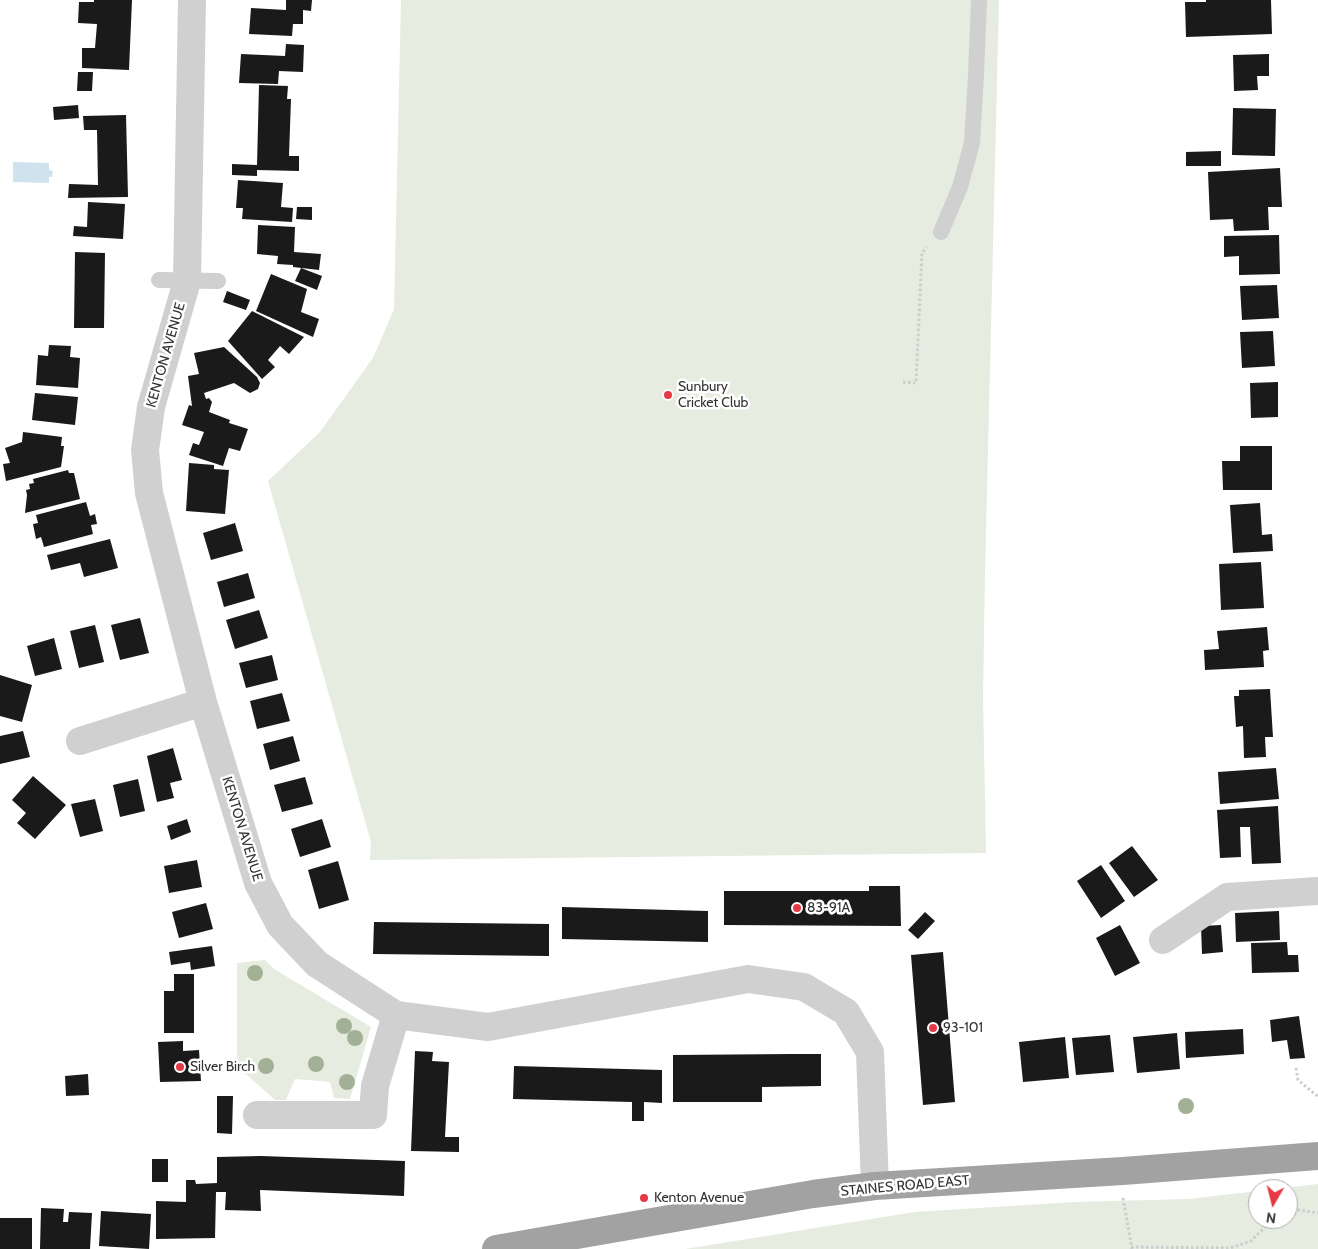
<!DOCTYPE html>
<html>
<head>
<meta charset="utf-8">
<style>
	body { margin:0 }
	#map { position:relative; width:1318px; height:1249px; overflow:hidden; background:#fff; font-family:Cabin,sans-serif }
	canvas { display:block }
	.north { position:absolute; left:1248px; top:1179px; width:50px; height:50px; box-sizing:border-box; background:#fff; border:1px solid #adadad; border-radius:50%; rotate:188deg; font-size:14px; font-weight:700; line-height:20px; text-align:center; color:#333 }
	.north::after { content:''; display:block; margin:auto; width:18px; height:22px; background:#e63946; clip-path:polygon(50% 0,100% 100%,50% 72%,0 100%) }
</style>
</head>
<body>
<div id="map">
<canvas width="1318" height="1249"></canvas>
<div class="north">N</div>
</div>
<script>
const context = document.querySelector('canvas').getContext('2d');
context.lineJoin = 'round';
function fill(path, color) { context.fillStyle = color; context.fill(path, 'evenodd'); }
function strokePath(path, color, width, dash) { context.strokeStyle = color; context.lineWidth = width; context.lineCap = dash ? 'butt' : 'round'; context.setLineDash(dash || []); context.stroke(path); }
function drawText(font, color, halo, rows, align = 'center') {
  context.font = font + ' Cabin,sans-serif'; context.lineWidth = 5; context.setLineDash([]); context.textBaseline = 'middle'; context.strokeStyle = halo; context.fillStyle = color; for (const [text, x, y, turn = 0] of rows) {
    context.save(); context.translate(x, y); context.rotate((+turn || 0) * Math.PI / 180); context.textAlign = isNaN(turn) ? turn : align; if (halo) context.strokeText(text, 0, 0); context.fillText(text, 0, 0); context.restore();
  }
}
fill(new Path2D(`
	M401,0H999L985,572L983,697L986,853L370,860L371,842L268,481L320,432L373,358L394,309Z
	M265,960L274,969L371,1027L350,1099L334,1098L330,1082L295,1079L286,1100H275L237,1066V963Z
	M1318,1184V1249H685L915,1212L1075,1202L1188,1199L1258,1191V1219H1288V1189H1276Z`), '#e6ecdf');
fill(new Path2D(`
	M13,162L49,163V170L53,171L52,177H49V183L13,182Z`), '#cfe2ee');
fill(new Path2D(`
	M94,0H132L129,70L82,68V48H95L97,24L78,23L79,2H94Z
	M286,0H312L311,11L303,10V24H293L292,36L249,34L251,8L286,10Z
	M1206,0H1271L1272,34L1186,37L1185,2H1206Z
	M286,44L304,45L303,72L279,71L278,84L239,83L241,54L285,56Z
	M1269,54V76H1257L1258,90L1234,91L1233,55Z
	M78,72H93L92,91H77Z
	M259,85L288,86L287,99H291L289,156H299V171L257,170V176L232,175V164L257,165Z
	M78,105L79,118L54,120L53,107Z
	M1233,108L1276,109L1275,156L1232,155Z
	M126,115L128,197L68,198L69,184L98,185L97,130H84L83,116Z
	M1221,151V166H1186V152Z
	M1280,168L1282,207H1268L1269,230L1234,231L1233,219L1210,220L1208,172Z
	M238,180L283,183L281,207L293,208L292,222L242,219L243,208H236Z
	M88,202L125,204L123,239L73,236L74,226L87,227Z
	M297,207H312V220L296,219Z
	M258,225L295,227L294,252L321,254L319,270L293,267V265L277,264L278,256L257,254Z
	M1279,235L1280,274L1239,275V256L1224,257V236Z
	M75,252L105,253L104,328H74Z
	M301,268L322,276L317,290L295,281Z
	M271,274L307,289L301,312L319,319L313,337L256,311Z
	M1277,285L1279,318L1242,320L1240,286Z
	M227,291L250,300L246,310L223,302Z
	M252,311L304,337L289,354L280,346L268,360L275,367L262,379L228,341Z
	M1273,331L1275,366L1242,368L1240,332Z
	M49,345L71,346L70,357L80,358L78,388L36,385L38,355L48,356Z
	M224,347L257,377L260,383L258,389L250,393L234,383L204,393L206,399L209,398L212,402L209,412L230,420L229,423L248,429L240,451L229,448L223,466L189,455L193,443L199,445L204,432L182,425L189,405L192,406L188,376L199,374L194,353Z
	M1278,382V417L1251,418L1250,383Z
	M35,393L78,397L75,425L32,420Z
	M23,432L62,437L61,446H64L61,467L6,481L3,464L10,463L5,448L22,442Z
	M1240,446H1272V490H1223L1222,461H1240Z
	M189,463L214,465V469L229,470L225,514L186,511Z
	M68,470L69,473H74L80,499L25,513L27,495L26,490L30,489L29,484L34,483L33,479Z
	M86,502L90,516L95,514L97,524L91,525L93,534L44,547L41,537L36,539L33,524L38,523L36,515Z
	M1260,503L1262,535L1272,534L1273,551L1233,553L1230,505Z
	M235,523L243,551L211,560L203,533Z
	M110,539L118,568L84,577L80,563L51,570L47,555Z
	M1261,562L1264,608L1221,610L1219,564Z
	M248,573L255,598L224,607L217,582Z
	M259,610L268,638L235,649L226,620Z
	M140,618L149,653L120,660L111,625Z
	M95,625L104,662L79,668L70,631Z
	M1267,627L1269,650L1263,651L1264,667L1205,670L1204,650L1219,649L1217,631Z
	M54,638L62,669L35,676L27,646Z
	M272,655L278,680L246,688L239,663Z
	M0,675L32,685L22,722L0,716Z
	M1270,689L1273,737H1265L1266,757L1244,758L1243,726L1236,727L1234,696H1239V690Z
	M282,693L290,721L257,729L250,701Z
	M23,731L30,757L0,764V736Z
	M293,736L300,761L270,770L263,744Z
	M173,748L182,780L170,783L174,798L157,802L147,756Z
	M1276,768L1279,799L1220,804L1218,772Z
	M33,776L66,805L35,839L17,823L26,813L12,800Z
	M305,777L313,804L282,812L274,785Z
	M138,779L145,811L120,817L113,785Z
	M95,799L103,831L80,837L71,804Z
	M1278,806L1281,863L1252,864L1250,827H1240L1241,857L1220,858L1217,810Z
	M187,819L191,832L171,840L167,826Z
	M322,819L331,847L300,857L291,829Z
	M1132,846L1158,880L1134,897L1109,863Z
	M197,860L202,887L169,893L164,866Z
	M338,861L349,900L319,909L308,870Z
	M1101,865L1125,901L1101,918L1077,881Z
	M869,886H900L901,926L724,925V891H869Z
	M206,903L213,929L179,938L172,912Z
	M562,907L708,911V942L562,939Z
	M1279,911L1280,940L1236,942L1235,913Z
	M925,912L935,921L918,939L908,930Z
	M374,922L549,924V956L373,954Z
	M1120,925L1140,963L1115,976L1096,938Z
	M1221,925L1223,952L1202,954L1201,926Z
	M1287,942L1288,955H1298L1299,972L1252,973L1251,943Z
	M212,946L215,966L191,970L190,962L171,965L169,952Z
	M943,952L955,1102L923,1105L911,955Z
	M174,974H194V1033H164V991H174Z
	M1299,1016L1305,1058L1290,1059L1287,1040L1272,1042L1270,1020Z
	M1243,1029L1244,1054L1186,1058L1185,1032Z
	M1177,1033L1180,1069L1137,1073L1133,1037Z
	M1110,1035L1114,1072L1076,1075L1072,1038Z
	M1065,1037L1069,1078L1023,1082L1019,1042Z
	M183,1041V1051L199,1050L201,1081L160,1082L158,1042Z
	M415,1051L433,1052L432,1061L449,1062L445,1137H459V1152L411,1151Z
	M792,1054H821V1086L762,1087V1102H673V1055Z
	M514,1066L662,1070V1103L644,1102V1121H632V1102L513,1099Z
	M88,1074L89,1095L66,1096L65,1076Z
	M217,1096H233L232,1134L217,1133Z
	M261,1156L405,1161L404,1196L260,1190L261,1211L225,1210L226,1192H216L215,1238L156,1239V1201L186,1202V1180H195L196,1184L217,1183V1157Z
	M152,1159H168V1182H152Z
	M41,1208L64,1209L63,1222H68L69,1212L92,1213L90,1249H40Z
	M101,1211L151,1214L149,1249L99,1246Z
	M0,1218H32V1249H0Z`), '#1a1a1a');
strokePath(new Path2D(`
	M903,382L916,383L922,253L927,247
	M1296,1068L1298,1080L1316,1095H1318
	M1123,1198L1132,1249
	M1288,1211L1292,1209L1318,1213
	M1131,1247L1230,1248L1251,1241L1269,1223L1275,1219`), '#cdcdcd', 3, [2.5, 2.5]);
strokePath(new Path2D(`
	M941,232L960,187L972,143L976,75L979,0
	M159,280L218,281`), '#d0d0d0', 16);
strokePath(new Path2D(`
	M192,0L187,281L151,407L145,450L149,493L203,702L258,883L280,925L317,964L396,1015L488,1027L748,979L804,987L846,1012L870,1052L875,1186
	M80,741L203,702
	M1163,940L1227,897L1318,891
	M257,1115H373L375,1086L396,1015`), '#d0d0d0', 28);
strokePath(new Path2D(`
	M496,1249L813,1194L875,1186L1123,1171L1318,1156`), '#a2a2a2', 28);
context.fillStyle = '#a2b095';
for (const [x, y] of [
	[255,973],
	[344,1026],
	[355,1038],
	[316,1064],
	[266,1066],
	[347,1082],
	[1186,1106]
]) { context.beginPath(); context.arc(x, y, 8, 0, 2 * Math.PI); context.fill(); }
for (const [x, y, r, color] of [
	[668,395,5,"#e63946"],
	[797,908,5,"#e63946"],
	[933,1028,5,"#e63946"],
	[180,1067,5,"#e63946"],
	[644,1198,5,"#e63946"]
]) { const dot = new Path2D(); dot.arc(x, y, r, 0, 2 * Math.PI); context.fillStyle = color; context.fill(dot); strokePath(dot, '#fff', 2); }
drawText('14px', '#333', '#fff', [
	["KENTON AVENUE",166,355,-74],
	["KENTON AVENUE",242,829,73],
	["STAINES ROAD EAST",905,1186,-5]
]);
drawText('14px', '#333', '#fff', [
	["Sunbury",678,387],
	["Cricket Club",678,403],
	["83-91A",807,908],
	["93-101",943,1028],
	["Silver Birch",190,1067],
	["Kenton Avenue",654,1198]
], 'left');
</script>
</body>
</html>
